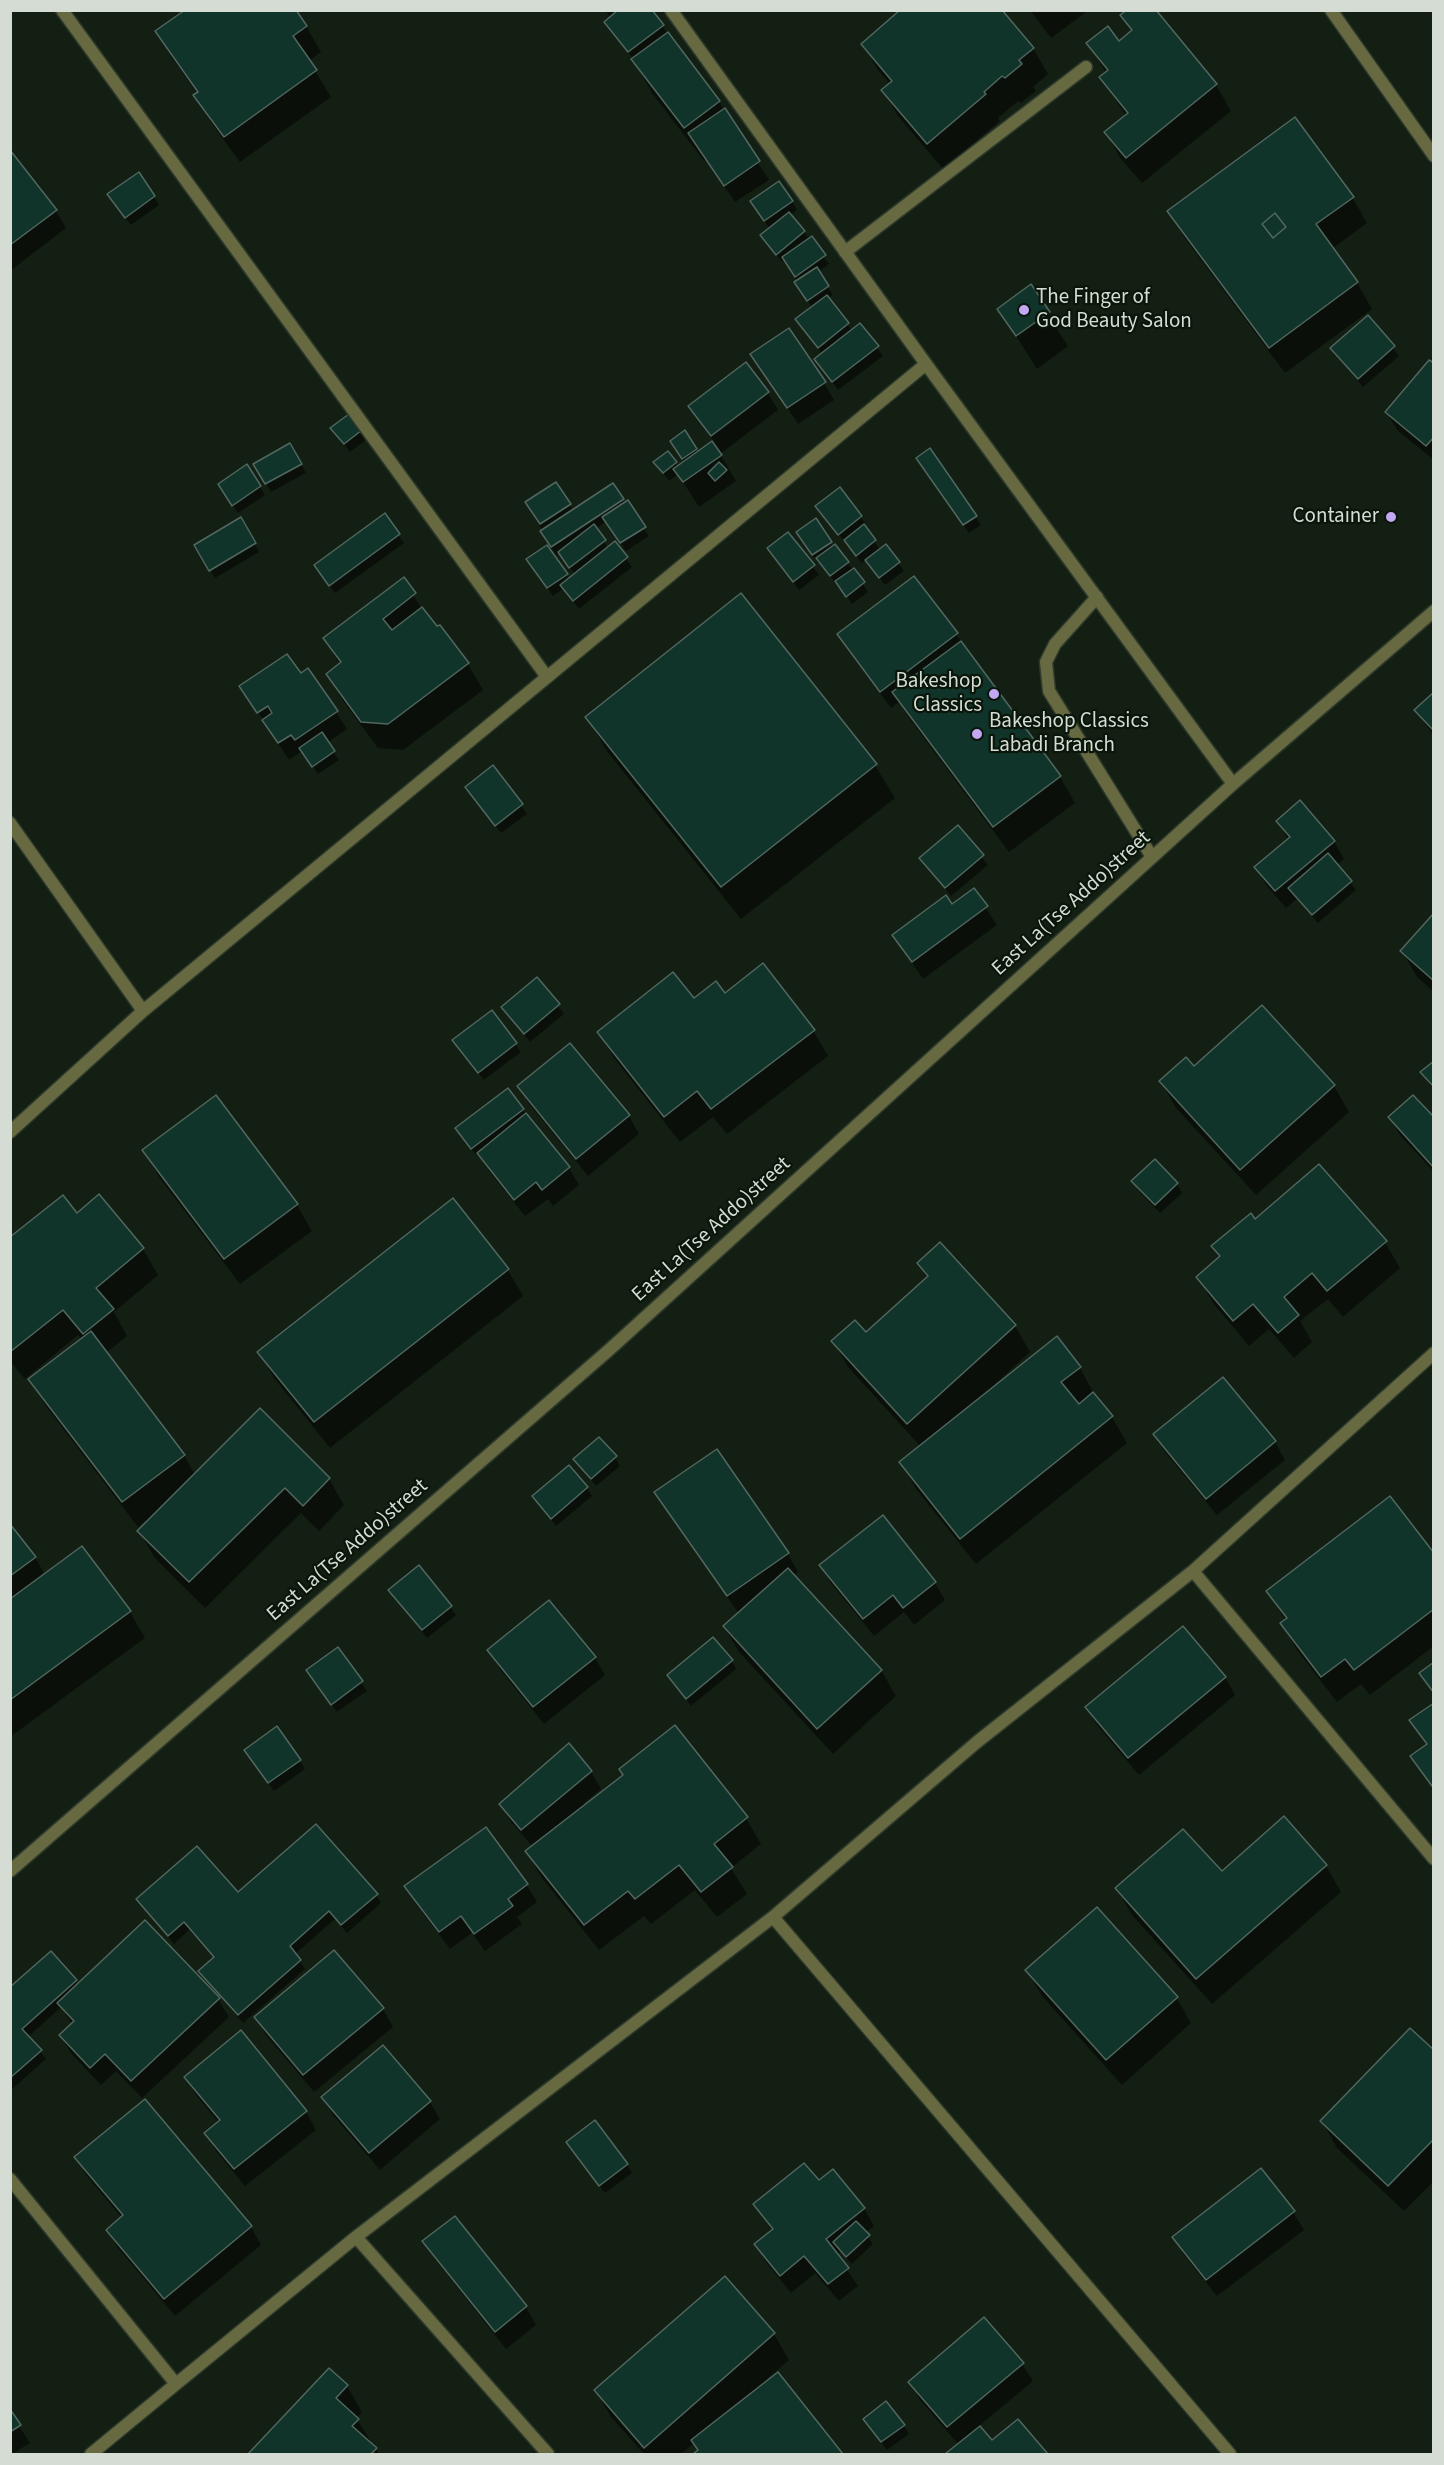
<!DOCTYPE html>
<html>
<head>
<meta charset="utf-8">
<style>
	body { margin:0 }
	#map { position:relative; width:1444px; height:2465px; overflow:hidden; background:#131f12; font-family:"Source Sans 3",sans-serif }
	canvas { display:block }
	.frame { position:absolute; inset:0; border:12px solid #d4dcd3; pointer-events:none }
</style>
</head>
<body>
<div id="map">
<canvas width="1444" height="2465"></canvas>
<div class="frame"></div>
</div>
<script>
const context = document.querySelector('canvas').getContext('2d');
context.lineJoin = 'round';
function fill(path, color) { context.fillStyle = color; context.fill(path, 'evenodd'); }
function strokePath(path, color, width, dash) { context.strokeStyle = color; context.lineWidth = width; context.lineCap = dash ? 'butt' : 'round'; context.setLineDash(dash || []); context.stroke(path); }
function drawText(font, color, halo, rows, align = 'center') {
  context.font = font + ' "Source Sans 3",sans-serif'; context.lineWidth = 4.5; context.setLineDash([]); context.textBaseline = 'middle'; context.strokeStyle = halo; context.fillStyle = color; for (const [text, x, y, turn = 0] of rows) {
    context.save(); context.translate(x, y); context.rotate((+turn || 0) * Math.PI / 180); context.textAlign = isNaN(turn) ? turn : align; if (halo) context.strokeText(text, 0, 0); context.fillText(text, 0, 0); context.restore();
  }
}
fill(new Path2D(`
	M605,10H650L719,102L769,180L735,202L706,160L704,161L652,93L633,59L606,22L611,18Z
	M1030,10H1089L1051,38Z
	M1154,10L1216,85L1231,111L1142,183L1121,159L1106,133L1126,116L1101,77L1106,73L1088,43H1119L1132,32L1122,16Z
	M306,26L321,52L309,61L331,97L240,162L210,121L195,95L198,94L172,58L157,32Z
	M863,44L1033,48L1048,74L1033,87L1036,91L1021,103L1018,101L998,118L1000,121L943,169L898,116L883,90L890,84L878,70Z
	M10,153L56,211L66,228L10,271Z
	M154,197L159,205L131,225L114,203Z
	M1352,197L1367,223L1332,249L1357,283L1372,309L1285,373L1184,237L1169,211Z
	M792,201L797,210L790,215L829,264L818,272L833,295L828,298L852,331L860,325L883,356L838,390L816,359L822,354L797,319L812,308L785,260L782,262L761,235L770,229L757,210Z
	M1030,287L1068,346L1037,369L999,309Z
	M1368,317L1399,356L1363,387L1332,348Z
	M752,355L824,383L834,400L798,424Z
	M1434,365V460L1397,430L1387,412Z
	M768,393L778,410L720,454L736,481L699,507L678,474L669,481L655,462L667,453L678,467L685,462L672,441L684,432L698,453L714,442L690,406Z
	M348,416L366,440L350,452L332,428Z
	M290,445L306,473L271,492L256,465Z
	M247,466L265,495L238,513L225,493Z
	M923,467L976,517L981,525L969,533Z
	M839,489L861,517L866,525L864,527L880,550L886,546L904,571L885,585L867,560L862,563L822,514Z
	M622,499L649,536L626,551L607,521L595,529L608,548L615,543L632,567L579,609L564,588L553,596L533,568L567,575L569,579L575,575L560,553L556,555L531,511L570,505L573,511Z
	M385,516L404,543L335,593L321,574Z
	M240,519L259,552L215,578L196,545Z
	M816,520L833,547L835,546L853,570L868,592L852,604L838,583L836,584L820,562L818,563L803,540Z
	M788,534L819,575L799,590L769,548Z
	M403,579L429,620L468,664L483,690L403,750L378,748L343,701L328,675L340,665L325,639Z
	M956,634L1060,777L1075,803L1009,852L909,718L899,702L891,708L849,652L838,635Z
	M308,670L347,729L327,743L339,760L318,774L302,751L289,760L241,686L300,676Z
	M1434,694V736L1416,711Z
	M587,717L875,765L895,798L741,919L606,750Z
	M493,767L527,814L501,833L467,788Z
	M1278,821L1334,841L1344,859L1337,865L1356,890L1318,923L1297,899L1286,908L1266,885L1256,868L1288,840Z
	M958,827L988,865L951,896L921,858Z
	M974,890L997,925L923,979L894,936L952,906Z
	M1434,916V992L1417,977L1402,951Z
	M537,979L564,1014L530,1042L503,1007Z
	M725,995L813,1030L828,1056L727,1134L713,1117L680,1142L614,1058L599,1032L693,1000Z
	M492,1012L521,1052L484,1080L459,1049Z
	M1434,1063V1091L1422,1072Z
	M1194,1069L1334,1086L1349,1112L1256,1195L1176,1108L1161,1082Z
	M519,1086L629,1116L639,1134L588,1176L529,1104Z
	M215,1098L297,1205L312,1231L240,1284L159,1177L144,1151Z
	M523,1110L569,1168L579,1185L553,1206L548,1199L525,1216L489,1171L479,1155L477,1156L462,1137Z
	M1390,1118L1434,1119V1172L1400,1135Z
	M1155,1161L1177,1184L1182,1193L1160,1213L1138,1190L1133,1181Z
	M99,1196L143,1249L158,1275L114,1312L127,1336L106,1353L184,1455L195,1475L260,1410L329,1479L344,1505L319,1531L301,1513L205,1608L154,1557L139,1531L148,1522L147,1520L138,1527L45,1405L30,1379L83,1340L78,1335L25,1379L10,1361V1239L76,1215Z
	M1255,1221L1385,1242L1400,1268L1343,1317L1328,1299L1300,1321L1312,1342L1294,1358L1269,1329L1249,1346L1213,1303L1198,1277L1220,1258L1213,1246Z
	M940,1244L1015,1326L1030,1352L995,1384L997,1386L1080,1368L1094,1394L1112,1417L1127,1443L976,1564L916,1489L901,1463L921,1447L848,1367L833,1341L865,1334L927,1279L919,1264Z
	M508,1270L523,1296L330,1448L274,1378L259,1352Z
	M1155,1435L1275,1442L1285,1460L1217,1515L1165,1452Z
	M717,1451L788,1554L798,1572L793,1575L881,1670L896,1696L833,1754L740,1653L724,1627L739,1614L656,1493Z
	M615,1457L620,1466L596,1486L575,1460Z
	M587,1488L592,1496L556,1526L534,1497Z
	M10,1527L35,1557L45,1575L130,1612L145,1638L10,1737Z
	M1434,1555V1646L1370,1695L1361,1684L1337,1702L1297,1650L1282,1624L1286,1621L1268,1591Z
	M821,1566L935,1583L945,1600L914,1625L904,1612L874,1636L831,1583Z
	M419,1567L456,1615L427,1638L390,1590Z
	M337,1649L367,1691L337,1712L313,1678Z
	M489,1650L595,1658L605,1675L544,1724L499,1668Z
	M732,1661L736,1669L691,1706L669,1675Z
	M1225,1677L1235,1695L1139,1775L1097,1725L1087,1708Z
	M1434,1705V1789L1412,1756L1427,1746L1411,1720Z
	M251,1759L300,1761L305,1769L274,1791Z
	M591,1772L601,1789L584,1803L586,1806L746,1818L761,1844L731,1868L747,1894L717,1917L695,1890L651,1924L644,1916L599,1950L542,1878L527,1852L533,1847L511,1822L501,1804Z
	M1326,1866L1341,1892L1212,2004L1132,1915L1117,1889L1221,1873Z
	M526,1884L537,1902L517,1917L522,1924L485,1951L472,1933L450,1949L416,1904L406,1886Z
	M238,1894L376,1895L381,1903L347,1933L335,1919L295,1954L305,1969L243,2023L200,1971L215,1958L189,1930L174,1944L138,1900Z
	M334,1952L383,2009L393,2027L314,2092L266,2035L256,2017Z
	M1027,1970L1176,1997L1191,2023L1122,2085L1042,1996Z
	M75,1981L78,1985L218,1999L229,2017L142,2098L116,2071L101,2085L71,2053L60,2035L72,2024L61,2007L28,2037L46,2059L10,2091V1989Z
	M1434,2052V2181L1404,2211L1337,2148L1322,2121Z
	M185,2077L306,2112L316,2130L245,2186L216,2151L206,2133L219,2123L196,2095Z
	M323,2097L430,2102L440,2119L380,2170L333,2115Z
	M145,2101L251,2227L261,2245L175,2316L118,2248L108,2231L122,2218L86,2175L76,2157Z
	M573,2150L627,2164L632,2173L605,2193Z
	M1261,2170L1293,2212L1304,2230L1217,2296L1184,2255L1174,2237Z
	M819,2182L864,2208L874,2226L865,2233L873,2244L852,2264L841,2252L837,2255L858,2286L839,2301L815,2273L791,2293L766,2262L756,2245L772,2231L755,2205Z
	M455,2218L526,2307L536,2325L506,2349L435,2259L424,2242Z
	M725,2278L774,2334L789,2360L767,2379L768,2381L777,2374L841,2454H695L699,2451L694,2443L681,2454H644L611,2417L596,2391Z
	M1022,2364L1033,2381L979,2426L992,2442L1018,2421L1046,2454H947L959,2445L920,2400L910,2382Z
	M329,2370L347,2386L362,2412L356,2418L379,2454H250Z
	M10,2412L30,2443L12,2454H10Z
	M904,2426L909,2434L887,2450L870,2427Z`), '#0007');
const building = new Path2D(`
	M185,10H296L307,26L293,36L317,70L224,137L193,95L198,92L155,31Z
	M618,10H652L664,25L628,52L604,22Z
	M900,10H1002L1034,48L1019,60L1022,64L1005,78L1002,76L984,92L986,94L927,144L881,90L892,81L861,44Z
	M1127,10H1156L1217,84L1126,158L1104,132L1128,113L1099,77L1108,70L1086,43L1108,26L1119,41L1132,30L1120,15Z
	M668,32L720,101L684,128L631,59Z
	M725,108L760,161L724,186L688,133Z
	M1295,117L1354,197L1316,224L1358,282L1269,348L1167,211ZM1275,213L1286,227L1273,238L1262,224Z
	M10,150L57,210L10,245Z
	M139,172L155,196L125,218L107,194Z
	M779,181L793,201L764,221L750,201Z
	M789,212L805,231L776,255L760,235Z
	M1275,213L1286,227L1273,238L1262,224Z
	M812,236L826,255L795,277L782,257Z
	M817,267L829,286L807,301L794,282Z
	M1031,284L1050,312L1016,336L997,309Z
	M827,295L849,323L818,348L795,319Z
	M1368,315L1395,346L1358,379L1330,348Z
	M860,323L879,346L832,382L814,359Z
	M789,328L826,382L787,408L750,354Z
	M1429,360L1434,363V437L1426,446L1385,412Z
	M746,362L769,392L711,436L688,406Z
	M349,414L362,430L344,444L330,428Z
	M685,430L697,449L682,459L670,441Z
	M712,441L722,455L683,482L673,469Z
	M290,443L302,464L265,484L253,464Z
	M930,448L977,516L963,525L916,458Z
	M668,451L677,462L663,473L653,462Z
	M719,462L727,470L715,481L708,473Z
	M247,464L261,486L232,506L218,484Z
	M556,482L571,504L540,524L525,502Z
	M613,483L624,499L551,547L540,531Z
	M840,487L862,516L838,535L815,506Z
	M628,500L646,527L620,543L602,517Z
	M385,513L400,534L329,586L314,565Z
	M241,517L256,543L209,571L194,545Z
	M816,518L832,542L812,555L796,532Z
	M594,524L606,540L569,568L558,552Z
	M864,524L876,540L856,556L844,540Z
	M788,532L815,565L793,582L767,548Z
	M615,541L628,557L573,601L560,585Z
	M835,544L849,562L830,576L816,558Z
	M886,544L900,562L879,578L865,560Z
	M547,545L568,574L547,588L526,559Z
	M854,568L865,582L846,597L835,581Z
	M914,576L958,633L880,692L837,634Z
	M404,577L416,593L383,619L392,630L422,607L437,626L440,625L469,663L388,724L361,722L326,674L341,662L323,638Z
	M741,593L877,764L721,887L585,717Z
	M961,641L1061,776L993,827L892,692Z
	M287,654L301,673L308,668L338,711L295,740L291,735L278,743L262,720L272,713L268,706L257,713L239,686Z
	M1434,692V731L1414,710Z
	M322,732L335,751L312,767L299,748Z
	M493,765L523,804L495,826L465,787Z
	M1300,800L1335,841L1275,891L1254,867L1290,837L1276,821Z
	M958,825L984,855L945,888L919,858Z
	M1328,853L1352,881L1312,915L1288,888Z
	M974,888L988,906L912,962L892,935L946,895L952,904Z
	M1434,913V981L1400,951Z
	M763,963L815,1030L711,1109L697,1091L664,1117L597,1032L673,972L694,998L716,981L725,993Z
	M537,977L560,1004L524,1034L501,1007Z
	M1262,1005L1335,1085L1240,1170L1159,1081L1186,1057L1194,1066Z
	M492,1010L517,1043L478,1073L452,1040Z
	M570,1043L630,1115L576,1159L517,1086Z
	M1434,1061V1087L1420,1072Z
	M508,1088L524,1109L471,1149L455,1128Z
	M216,1095L298,1204L224,1259L142,1150Z
	M1413,1095L1434,1117V1168L1388,1117Z
	M526,1113L570,1167L542,1190L536,1182L514,1200L477,1153Z
	M1155,1159L1178,1183L1155,1205L1131,1181Z
	M1319,1164L1387,1241L1327,1291L1312,1273L1284,1297L1299,1315L1278,1333L1253,1304L1233,1321L1196,1277L1220,1256L1211,1246L1251,1213L1255,1219Z
	M99,1194L144,1248L96,1288L114,1309L83,1334L63,1310L10,1352V1237L63,1195L77,1213Z
	M453,1198L509,1269L314,1422L257,1352Z
	M940,1242L1016,1325L907,1424L831,1341L855,1320L866,1332L928,1276L917,1263Z
	M91,1331L185,1455L122,1502L28,1379Z
	M1057,1336L1081,1367L1061,1382L1079,1404L1093,1392L1113,1416L960,1539L899,1462Z
	M1223,1377L1276,1441L1206,1499L1153,1434Z
	M260,1408L330,1478L303,1506L285,1488L189,1582L137,1531Z
	M599,1437L617,1456L591,1479L573,1459Z
	M717,1449L789,1553L727,1596L654,1492Z
	M569,1465L588,1487L551,1519L532,1496Z
	M1390,1496L1434,1553V1609L1354,1670L1345,1659L1321,1677L1280,1623L1287,1618L1266,1591Z
	M883,1515L936,1582L903,1608L893,1595L863,1619L819,1565Z
	M10,1524L36,1557L10,1576Z
	M82,1546L131,1611L10,1700V1599Z
	M419,1565L452,1606L422,1630L388,1590Z
	M788,1568L882,1670L817,1729L723,1626Z
	M549,1600L596,1657L533,1707L487,1650Z
	M1183,1626L1226,1677L1128,1758L1085,1707Z
	M713,1637L733,1660L686,1699L667,1675Z
	M338,1647L363,1681L331,1705L306,1670Z
	M1434,1662V1693L1419,1673Z
	M1434,1703V1785L1432,1786L1410,1756L1427,1744L1409,1720Z
	M675,1725L748,1817L714,1844L733,1867L701,1892L679,1865L635,1899L628,1891L584,1925L525,1851L623,1775L619,1769Z
	M277,1726L301,1760L268,1783L244,1750Z
	M569,1743L592,1771L521,1830L499,1804Z
	M1284,1816L1327,1865L1196,1979L1115,1888L1183,1829L1222,1871Z
	M316,1824L378,1894L341,1925L329,1911L290,1946L301,1960L238,2015L198,1971L214,1957L184,1922L168,1936L136,1899L197,1846L238,1892Z
	M486,1827L528,1884L508,1899L513,1906L474,1934L461,1916L439,1932L404,1886Z
	M1097,1907L1178,1997L1106,2060L1025,1970Z
	M145,1920L220,1998L131,2081L105,2054L90,2068L59,2035L74,2021L57,2003Z
	M334,1950L384,2008L303,2075L254,2017Z
	M51,1951L77,1980L22,2029L42,2050L10,2078V1987Z
	M1410,2028L1434,2050V2139L1388,2186L1320,2121Z
	M241,2030L307,2111L234,2169L204,2133L220,2120L184,2077Z
	M383,2045L431,2101L369,2153L321,2097Z
	M145,2099L252,2226L164,2299L106,2230L123,2215L74,2157Z
	M595,2120L628,2164L599,2186L566,2142Z
	M804,2163L819,2180L833,2169L865,2208L826,2239L849,2268L828,2284L804,2256L780,2276L754,2244L773,2229L753,2204Z
	M1261,2168L1295,2211L1206,2280L1172,2237Z
	M455,2216L527,2306L495,2332L422,2241Z
	M856,2221L870,2235L846,2257L833,2242Z
	M725,2276L775,2333L644,2448L594,2390Z
	M984,2317L1024,2363L947,2427L908,2382Z
	M329,2368L348,2385L336,2398L359,2419L352,2426L377,2448L371,2454H248Z
	M778,2372L843,2454H693L698,2450L691,2440Z
	M886,2401L905,2425L881,2442L863,2419Z
	M10,2409L21,2425L10,2432Z
	M1018,2419L1048,2454H945L980,2426L992,2440Z`);
fill(building, '#10332a');
strokePath(building, '#516760', 1.5);
const service = new Path2D(`
	M845,252L1086,67
	M1097,597L1055,644L1046,662L1049,691L1152,857`);
const minor = new Path2D(`
	M62,10L547,677
	M671,10L926,364L1233,784
	M1331,10L1434,156
	M10,823L143,1011
	M10,1132L143,1011L926,364
	M1193,1571L1434,1859
	M773,1917L1230,2454
	M10,2179L176,2384L356,2237L773,1917L977,1742L1193,1571L1434,1353
	M356,2237L548,2454
	M91,2454L176,2384`);
const tertiary = new Path2D(`
	M10,1871L609,1350L1233,784L1434,611`);
strokePath(service, '#2e392d', 15);
strokePath(minor, '#2e392d', 15);
strokePath(tertiary, '#2e392d', 15);
strokePath(service, '#676940', 12);
strokePath(minor, '#676940', 12);
strokePath(tertiary, '#676940', 12);
for (const [x, y, r, color] of [
	[1024,310,6,"#c2a7f2"],
	[1391,517,6,"#c2a7f2"],
	[994,694,6,"#c2a7f2"],
	[977,734,6,"#c2a7f2"]
]) { const dot = new Path2D(); dot.arc(x, y, r, 0, 2 * Math.PI); context.fillStyle = color; context.fill(dot); strokePath(dot, '#0a1609', 2); }
drawText('21px', '#d4dcd3', '#0a1609', [
	["The Finger of",1036,298],
	["God Beauty Salon",1036,322],
	["Container",1379,517,"right"],
	["Bakeshop",982,682,"right"],
	["Classics",982,706,"right"],
	["Bakeshop Classics",989,722],
	["Labadi Branch",989,746]
], 'left');
drawText('21px', '#d4dcd3', '#0a1609', [
	["East La(Tse Addo)street",1072,904,-42],
	["East La(Tse Addo)street",712,1230,-42],
	["East La(Tse Addo)street",348,1551,-41]
]);
</script>
</body>
</html>
